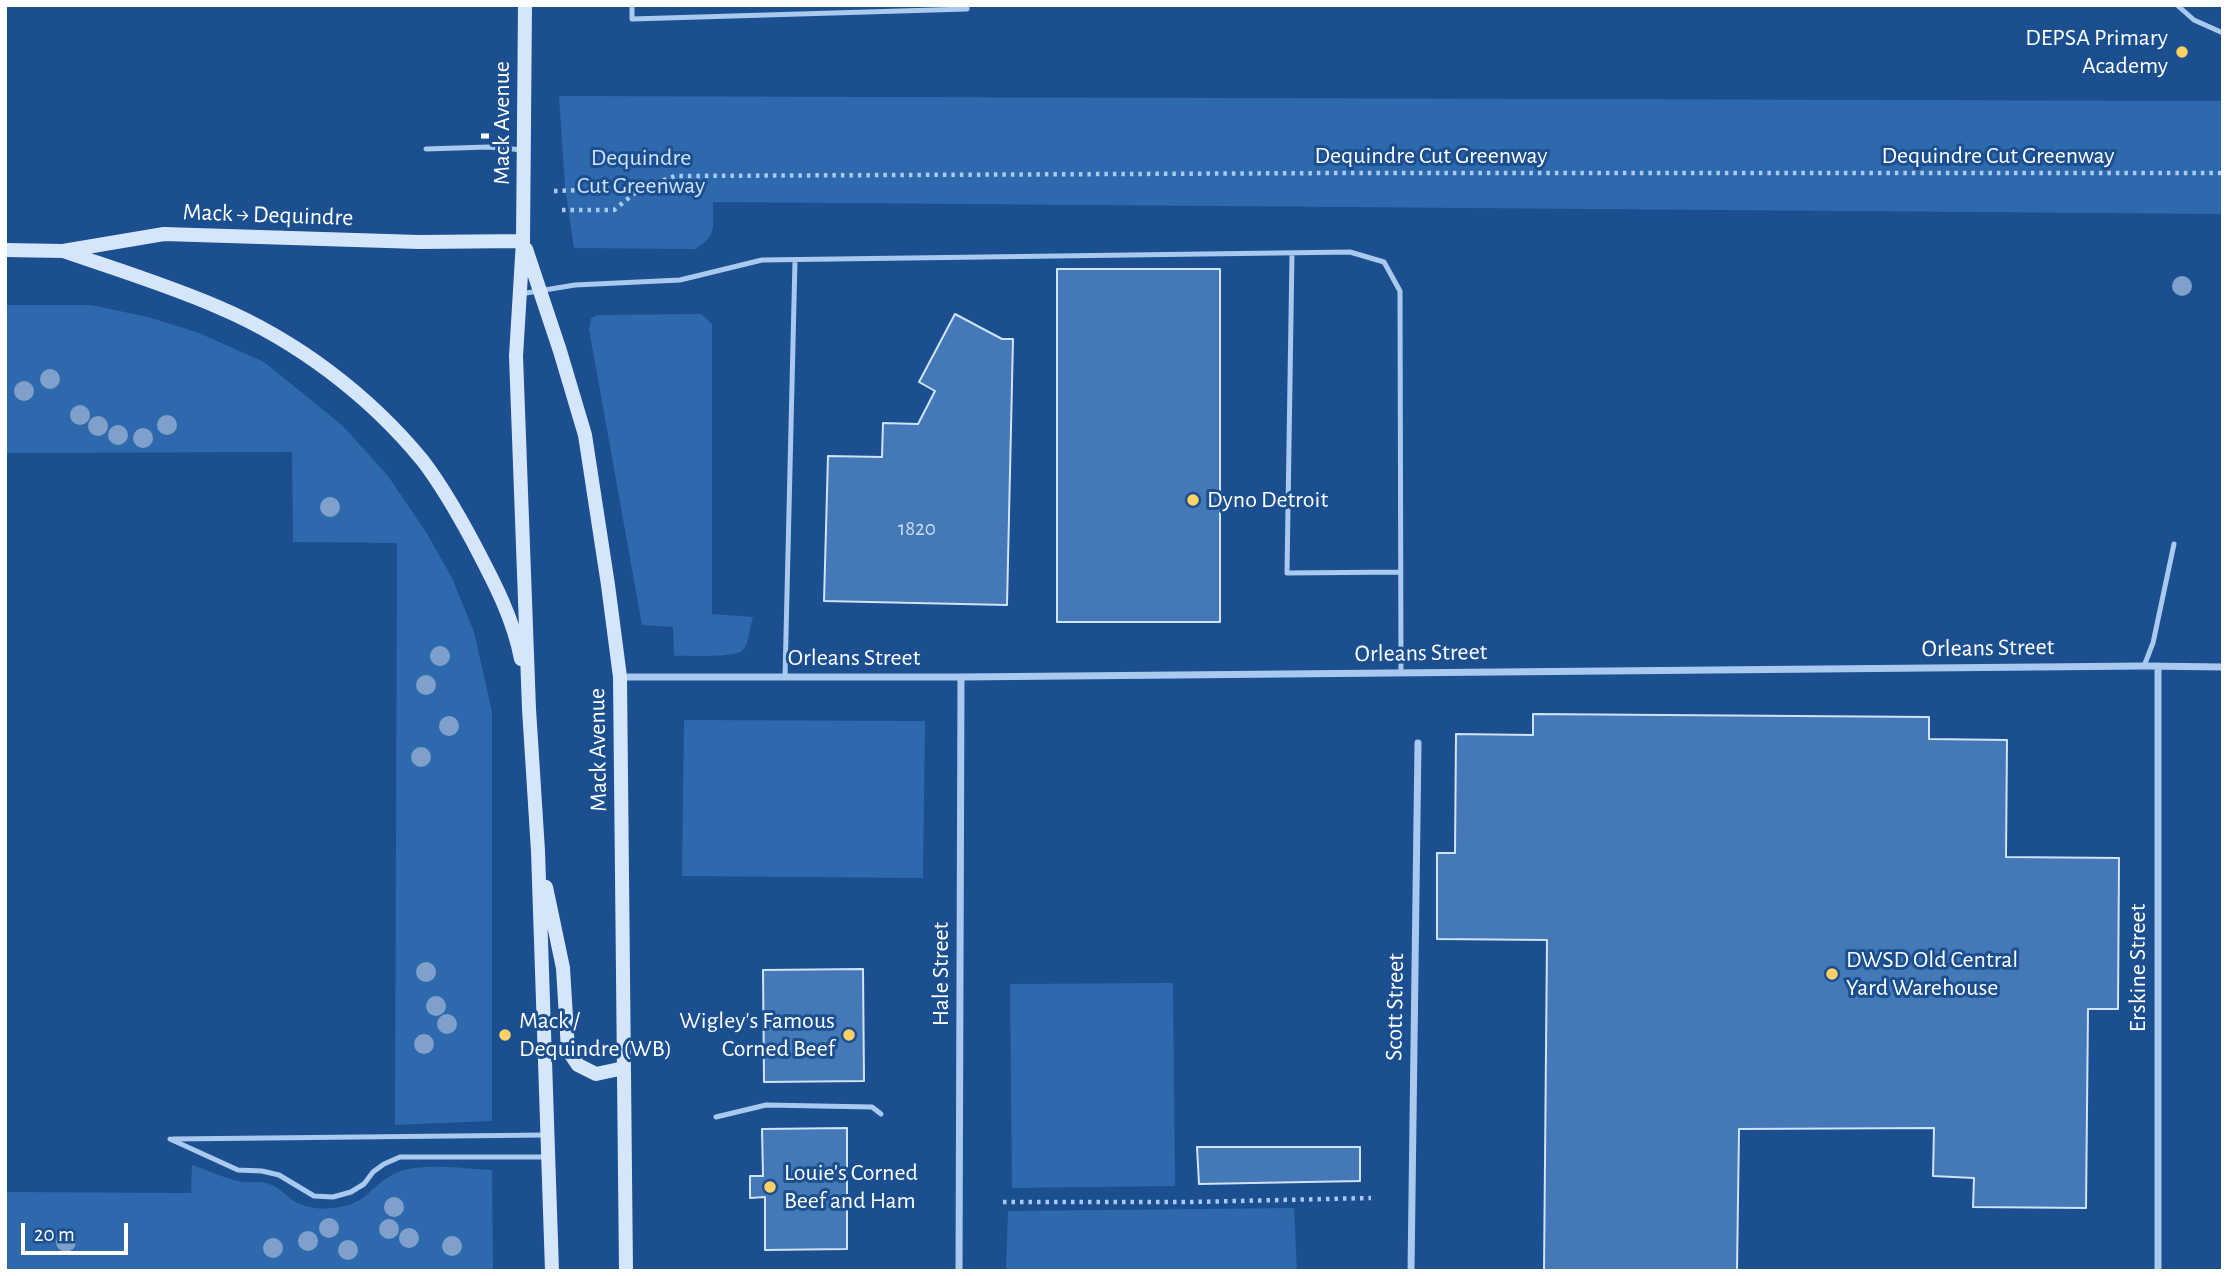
<!DOCTYPE html>
<html>
<head>
<meta charset="utf-8">
<style>
	body { margin:0 }
	#map { position:relative; width:2228px; height:1276px; overflow:hidden; background:#1b4f8f; font-family:"Alegreya Sans",sans-serif }
	canvas { display:block }
	.frame { position:absolute; inset:0; border:7px solid #fff; pointer-events:none }
	.scale { position:absolute; left:21px; top:1223px; width:107px; height:32px; box-sizing:border-box; border:4px solid #fff; border-top:0; padding-left:9px; font-size:21px; line-height:24px; white-space:nowrap; color:#fff; -webkit-text-stroke:5px #1b4f8f; paint-order:stroke }
</style>
</head>
<body>
<div id="map">
<canvas width="2228" height="1276"></canvas>
<div class="frame"></div>
<div class="scale">20 m</div>
</div>
<script>
const context = document.querySelector('canvas').getContext('2d');
context.lineJoin = 'round';
function fill(path, color) { context.fillStyle = color; context.fill(path, 'evenodd'); }
function strokePath(path, color, width, dash) { context.strokeStyle = color; context.lineWidth = width; context.lineCap = dash ? 'butt' : 'round'; context.setLineDash(dash || []); context.stroke(path); }
function drawText(font, color, halo, rows, align = 'center') {
  context.font = font + ' "Alegreya Sans",sans-serif'; context.lineWidth = 6; context.setLineDash([]); context.textBaseline = 'middle'; context.strokeStyle = halo; context.fillStyle = color; for (const [text, x, y, turn = 0] of rows) {
    context.save(); context.translate(x, y); context.rotate((+turn || 0) * Math.PI / 180); context.textAlign = isNaN(turn) ? turn : align; if (halo) context.strokeText(text, 0, 0); context.fillText(text, 0, 0); context.restore();
  }
}
fill(new Path2D(`
	M559,96L2223,101V214L713,202C712,225 719,235 695,249L574,248L565,187Z
	M5,305H91L148,317L199,333L264,362L343,426L388,476L426,532L452,578L474,632L492,712V1121L395,1125L397,543L293,542L292,452L5,453Z
	M701,314L712,324V614L753,617C750,626 749,641 744,649C738,659 686,655 674,656L673,627L642,625L589,329L591,319L597,315Z
	M684,720L925,721L923,878L682,876Z
	M1173,983L1175,1186L1012,1188L1010,984Z
	M192,1165C207,1170 222,1177 237,1181C248,1184 259,1180 269,1184C278,1187 284,1193 291,1199C302,1207 319,1210 332,1208C367,1205 367,1189 392,1175C416,1161 464,1169 492,1170L493,1271H5V1192L191,1193Z
	M1294,1208L1297,1271H1006L1008,1211Z`), '#2e69ad');
const building = new Path2D(`
	M1057,269H1220V622H1057Z
	M955,314L1002,339H1013L1007,605L824,601L828,456L882,457L883,423L918,424L935,391L919,382Z
	M1533,714L1929,717V739L2007,740L2006,857L2119,858L2118,1009H2088L2086,1208L1973,1207L1974,1178L1933,1176L1934,1128L1739,1129L1737,1271H1544L1547,940L1437,939V853H1455L1456,734L1533,735Z
	M863,969L864,1081L764,1082L763,970Z
	M847,1128V1249L765,1250V1197L750,1198V1176H763L762,1129Z
	M1197,1147H1360V1181L1199,1184Z`);
fill(building, '#4478b7');
strokePath(building, '#cfe3fa', 2);
strokePath(new Path2D(`
	M554,191L641,188L675,176L1344,173H2223
	M562,210H614L640,189
	M1003,1202H1191L1371,1198`), '#a9c9ee', 4.5, [3.5, 5]);
strokePath(new Path2D(`
	M632,5V19L967,9V5
	M2177,5L2194,20L2223,33
	M426,149L488,147L524,150
	M1292,253L1287,573L1401,572
	M520,294L575,285L680,280L762,260L1350,252L1384,262L1400,291L1401,673
	M2144,666L2153,643L2174,544
	M785,677L795,260
	M716,1117L766,1105L872,1107L881,1114
	M170,1139L238,1170L262,1171L279,1175L314,1196L333,1197L351,1192L364,1184L373,1172L384,1164L400,1157H547
	M173,1139L545,1135`), '#a9c9ee', 5);
strokePath(new Path2D(`
	M2158,666V1271
	M621,677H961L2144,666L2223,667
	M959,1271L961,677
	M1411,1271L1418,743`), '#a9c9ee', 7);
strokePath(new Path2D(`
	M525,5L523,241L516,356L529,709L538,851L552,1271
	M526,249L560,351L585,435L608,585L620,677L626,1271
	M5,250L63,251L164,234L419,242L523,241
	M63,251C115,269 167,285 218,307C296,340 369,395 423,461C442,486 458,514 473,542C493,580 513,617 521,659
	M546,887L563,968L568,1050L578,1065L596,1074L624,1068`), '#d6e6fa', 14);
strokePath(new Path2D(`
	M481,136H489`), '#fff', 5, [12, 5]);
context.fillStyle = '#7ea0ca';
for (const [x, y] of [
	[2182,286],
	[50,379],
	[24,391],
	[80,415],
	[167,425],
	[98,426],
	[118,435],
	[143,438],
	[330,507],
	[440,656],
	[426,685],
	[449,726],
	[421,757],
	[426,972],
	[436,1006],
	[447,1024],
	[424,1044],
	[394,1207],
	[329,1228],
	[389,1229],
	[409,1238],
	[308,1241],
	[66,1242],
	[452,1246],
	[273,1248],
	[348,1250]
]) { context.beginPath(); context.arc(x, y, 10, 0, 2 * Math.PI); context.fill(); }
for (const [x, y, r, color] of [
	[2182,52,7,"#ffd166"],
	[1193,500,7,"#ffd166"],
	[1832,974,7,"#ffd166"],
	[505,1035,7,"#ffd166"],
	[849,1035,7,"#ffd166"],
	[770,1187,7,"#ffd166"]
]) { const dot = new Path2D(); dot.arc(x, y, r, 0, 2 * Math.PI); context.fillStyle = color; context.fill(dot); strokePath(dot, '#1b4f8f', 2.5); }
drawText('21px', '#d0dded', null, [
	["1820",917,529]
]);
drawText('24px', '#fff', '#1b4f8f', [
	["DEPSA Primary",2168,38,"right"],
	["Academy",2168,66,"right"],
	["Dyno Detroit",1207,500],
	["DWSD Old Central",1846,960],
	["Yard Warehouse",1846,988],
	["Mack /",519,1021],
	["Dequindre (WB)",519,1049],
	["Wigley's Famous",835,1021,"right"],
	["Corned Beef",835,1049,"right"],
	["Louie's Corned",784,1173],
	["Beef and Ham",784,1201]
], 'left');
drawText('24px', '#fff', '#1b4f8f', [
	["Mack Avenue",502,123,-90],
	["Dequindre Cut Greenway",1431,156],
	["Dequindre Cut Greenway",1998,156],
	["Mack → Dequindre",268,215,2],
	["Orleans Street",1988,648,-1],
	["Orleans Street",1421,653,-1],
	["Orleans Street",854,658],
	["Mack Avenue",598,750,-91],
	["Erskine Street",2138,968,-90],
	["Hale Street",941,974,-90],
	["Scott Street",1395,1007,-89]
]);
drawText('24px', '#cfe3fa', '#1b4f8f', [
	["Dequindre",641,158],
	["Cut Greenway",641,186]
]);
</script>
</body>
</html>
